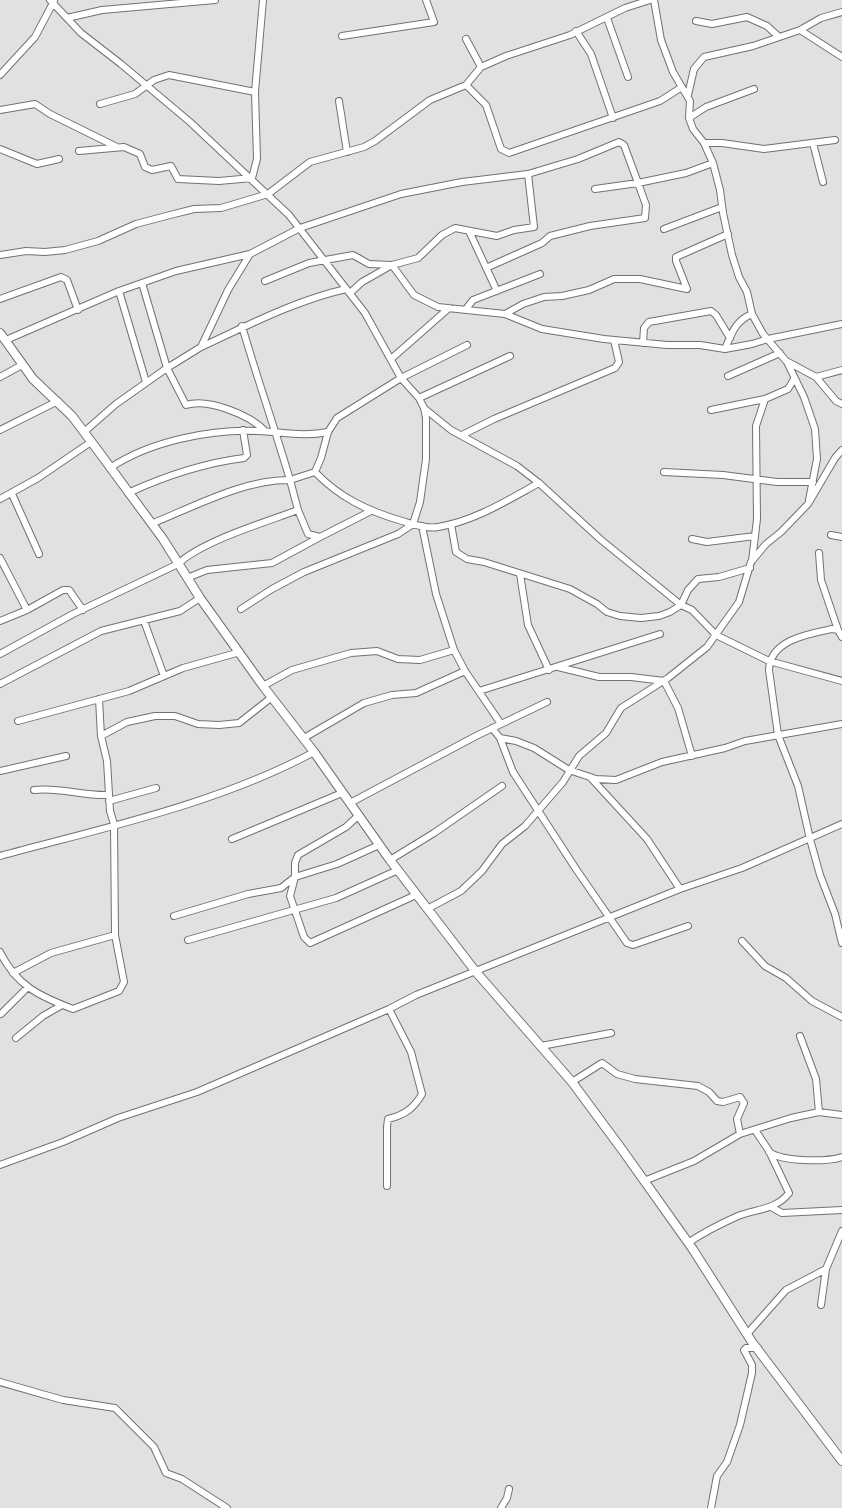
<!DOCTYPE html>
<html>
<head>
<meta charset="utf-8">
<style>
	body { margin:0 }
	canvas { display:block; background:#e3e0e4 }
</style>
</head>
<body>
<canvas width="842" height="1508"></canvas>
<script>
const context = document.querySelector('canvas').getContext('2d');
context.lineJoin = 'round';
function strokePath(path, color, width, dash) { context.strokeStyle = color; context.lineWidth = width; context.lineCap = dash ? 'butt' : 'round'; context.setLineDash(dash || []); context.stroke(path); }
const minor = new Path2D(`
	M50,0L81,33L121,64L190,122L289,215L365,313L401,378L419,398L424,408L426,418V459L420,502L413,524L398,534L304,572L272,589L241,609
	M654,0L661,40L673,72L690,101L689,118L693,129L704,143L713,163L720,190L723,213L732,255L739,277L747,292L752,314L763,334L787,362L804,397L815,429L817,459L809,500
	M67,18L102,10L215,0
	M607,18L628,77
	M696,21L712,24L747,17L767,26L779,37
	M800,30L842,57
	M576,31L591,54L613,118
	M342,36L434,22L426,0
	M466,39L481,67
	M0,75L35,37L54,1
	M466,85L486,105L501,149L509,153L660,101L682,87
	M688,95L694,69L704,57L753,46L800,30L821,18L842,12
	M339,101L347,152
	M100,104L135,94L154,80L169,75L255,92
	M0,110L35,104L50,114L117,147
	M689,118L706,107L754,89
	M704,143H722L764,149L835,140
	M813,143L823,182
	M0,149L37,164L59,159
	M79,151L124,147L140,154L145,167L152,170L171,166L178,179L219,181L252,178L257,159L255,92L263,0
	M664,229L722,207
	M469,231L497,291
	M0,255L26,251L45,252L65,250L98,241L136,224L170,215L194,209L221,208L268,194L310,162L364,147L375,141L430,100L466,85L481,67L506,56L570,35L625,8L650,0
	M486,268L542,243L550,236L590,226L645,218L646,205L638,183L686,173L713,163
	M265,281L309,263L353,255L369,264L392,265L418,258L442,235L455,228L497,236L514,230L534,227L528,174
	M142,283L167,368L186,405C208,398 250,415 265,431
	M119,291L146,382
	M350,293L362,282L392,265L414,295L438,307L505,314L542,329L604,339L667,345H700L725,349L752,344L768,339L842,324
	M0,299L61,277L67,280L78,310
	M466,309L473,300L540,274
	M505,314L523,304L544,297L562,296L589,290L614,279H640L687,289L676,261V257L728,234
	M6,340L119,291L176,271L250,254
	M643,343L644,328L649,322L711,311L716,315L730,338
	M201,347C249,325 294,301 346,289
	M725,349C732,333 735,321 752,314
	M391,359L449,308
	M788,362L816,377L836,401L842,404
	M728,376L780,353
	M0,377L22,365
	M816,377L842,370
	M419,398L510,356
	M425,409L451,430L517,466L539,483L600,539L681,605L692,610L716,635L769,661L842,681
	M711,410L765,399
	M0,430L58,401
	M84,432L116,404L167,368L201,347L228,290L250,254L300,228L401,194L462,182L528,174L578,159L619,142L624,145L638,183L595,189
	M462,435L494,419L615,368L619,362L614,340
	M110,468C150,441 211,429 258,431C282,432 304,437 328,432
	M315,472C340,498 368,511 402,521C413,524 427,529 438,527C475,521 508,500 539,483
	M664,472L723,475L777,482H813
	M128,493C165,476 204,463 244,458L247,455L243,430
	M12,494L39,554
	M0,499L38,478L91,442
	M298,510L308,534L320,537L371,511
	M151,524C193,507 245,479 290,480C275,429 257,378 242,326
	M451,524L456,552L467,559L484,562L570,589L597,604L607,612L620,616L641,618L659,616L670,612L681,605L688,590L698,579L719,577L750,568
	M422,526L436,594L454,650L465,671L501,724
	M831,535L842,537
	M692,539L707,542L755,536
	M819,553L821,580L838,630
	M0,558L27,610
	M752,561L757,519L756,426L765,399L788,389L794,379
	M520,574L528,625L549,670
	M187,578L207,570L272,563L320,537
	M0,621L27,610L63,590H69L83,610
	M144,621L164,676
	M842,637L838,630L832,629C808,634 770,640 769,670L778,735L798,786L810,839L820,875L835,914L842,943
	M0,654L73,614L178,564C202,541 266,522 298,510L290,480L315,472L321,458L328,432L337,418L401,378L467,345
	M558,667L599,677H631L664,681L678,708L692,756
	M0,684L101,631L180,611L200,598
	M263,686L292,670L351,653L377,651L398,659L420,660L454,650
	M479,691L660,634
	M18,721L129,691L183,668L240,652
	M492,728L500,738L516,741L534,748L569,770L596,779L616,780L662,762L725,748L745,741L842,724
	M101,736L127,722L155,716H175L198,724L219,725L239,723L272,697
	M304,738L364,703L392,695L416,693L465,671
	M500,738L513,772L576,869L627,943L633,945L688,926
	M0,771L66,756
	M590,777L647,839L680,889
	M34,790C59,787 83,796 108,795
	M109,801L156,788
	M350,803L476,736L547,702
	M232,839L342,793
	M379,845L337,864L295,877L290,896L304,937L310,943L416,895
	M0,856C103,828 220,803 314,752
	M390,860L434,833L502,786
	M429,908L461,891L482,871L502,844L525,826L563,782L579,756L606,733L621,708L668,678L707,647L739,602L751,562L766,544L781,532L808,504L835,458L842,450
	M174,916L248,894L281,888L295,877V863L298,855L346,827L359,815
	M188,940L336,898L398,870
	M742,941L765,966L786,978L812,1001L842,1017
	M0,952C17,986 39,996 73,1009L119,991L124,982L115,935
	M13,973L51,953L115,935L114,824L110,811L107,761L101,736L99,699
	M1,1014L27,988
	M16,1038L43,1016L62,1005
	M541,1046L611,1033
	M572,1082L602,1063L617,1074L635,1079L698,1086L709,1092L717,1101L723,1102L740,1097L744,1103L737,1119L740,1134
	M819,1112L842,1115
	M769,1152C783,1162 826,1162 842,1157
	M0,1165L63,1142L118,1118L197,1092L389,1009L416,995L680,889L742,868L842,824
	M644,1181L694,1161L740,1134L791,1118L819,1112L816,1079L800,1036
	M387,1186V1127L388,1119C405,1115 414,1108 422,1094L411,1052L389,1009
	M771,1207L782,1213L842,1210
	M688,1243C704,1232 720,1224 738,1216C756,1209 776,1210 789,1193L769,1151L755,1130
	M821,1305L826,1269
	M747,1334L786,1290L826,1269L842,1231
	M0,1382L63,1400L115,1408L154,1447L166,1473L182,1479L227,1508
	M501,1508L507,1498L509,1489
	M711,1508L717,1476L727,1462L740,1425L752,1373V1365L744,1350L746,1348H758`);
const tertiary = new Path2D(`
	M0,333L33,379L72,416L99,452L163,539L200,598L263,686L314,752L390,860L476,972L572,1082L623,1151L692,1248L752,1342L842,1461`);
strokePath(minor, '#737074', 8);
strokePath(tertiary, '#737074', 10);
strokePath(minor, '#fff', 6);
strokePath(tertiary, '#fff', 8);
</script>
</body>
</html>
